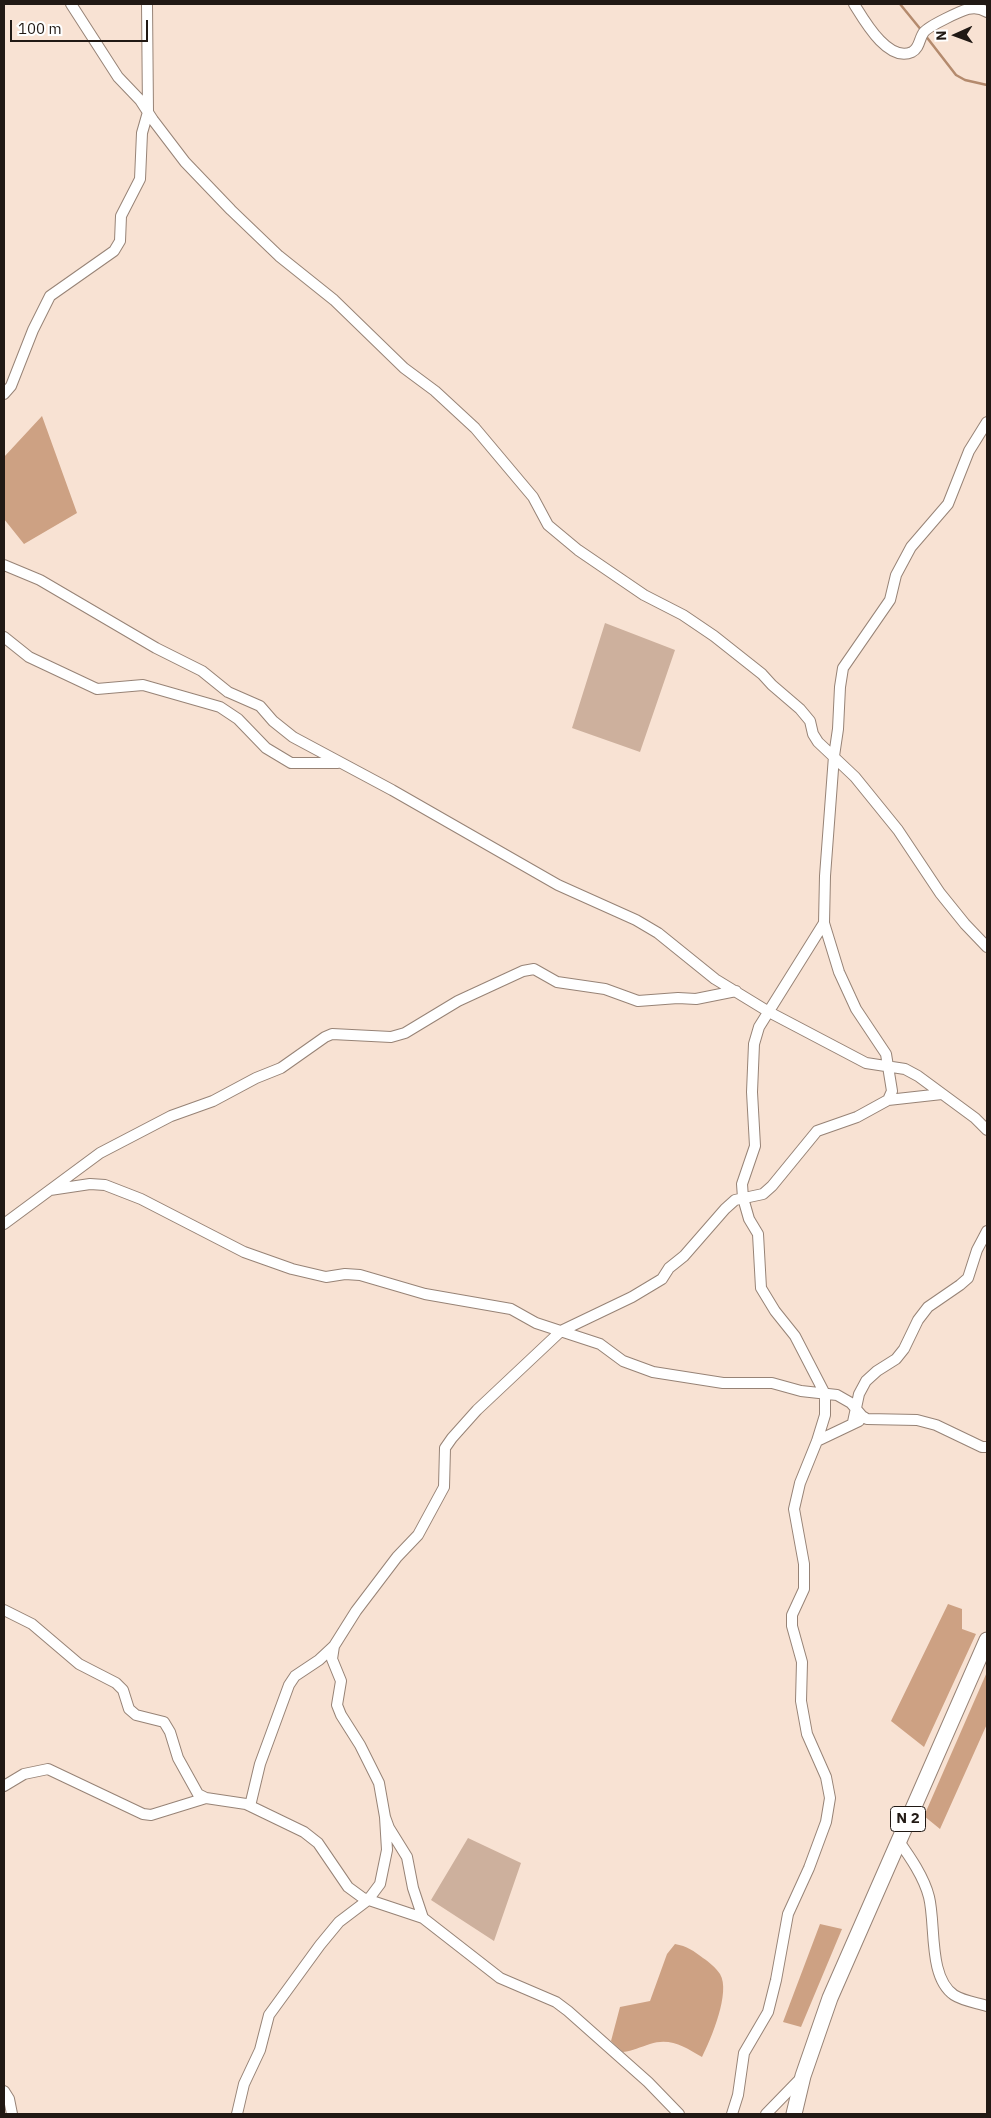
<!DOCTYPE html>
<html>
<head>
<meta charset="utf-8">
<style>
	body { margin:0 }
	#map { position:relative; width:991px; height:2118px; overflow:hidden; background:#f8e2d3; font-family:"IBM Plex Sans",sans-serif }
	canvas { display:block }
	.frame { position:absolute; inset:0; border:5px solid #211914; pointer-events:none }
	.north { position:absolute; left:931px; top:10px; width:50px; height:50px; -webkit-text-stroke:4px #fff; paint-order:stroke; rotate:268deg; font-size:14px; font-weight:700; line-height:20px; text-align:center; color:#211914 }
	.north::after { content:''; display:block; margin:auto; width:18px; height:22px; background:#211914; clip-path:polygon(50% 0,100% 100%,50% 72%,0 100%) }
	.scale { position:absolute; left:10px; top:20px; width:138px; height:22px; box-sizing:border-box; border:2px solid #211914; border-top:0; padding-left:6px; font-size:15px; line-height:18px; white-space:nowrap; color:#211914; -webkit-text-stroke:4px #fff; paint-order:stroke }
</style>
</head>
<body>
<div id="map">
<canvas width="991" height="2118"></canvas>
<div class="frame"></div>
<div class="north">N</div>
<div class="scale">100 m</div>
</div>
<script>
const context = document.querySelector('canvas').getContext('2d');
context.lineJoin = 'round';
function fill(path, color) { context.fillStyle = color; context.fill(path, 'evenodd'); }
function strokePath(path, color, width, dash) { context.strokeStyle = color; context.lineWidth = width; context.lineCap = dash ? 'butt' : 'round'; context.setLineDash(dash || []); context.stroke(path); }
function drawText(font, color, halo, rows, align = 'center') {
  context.font = font + ' "IBM Plex Sans",sans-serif'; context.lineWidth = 4; context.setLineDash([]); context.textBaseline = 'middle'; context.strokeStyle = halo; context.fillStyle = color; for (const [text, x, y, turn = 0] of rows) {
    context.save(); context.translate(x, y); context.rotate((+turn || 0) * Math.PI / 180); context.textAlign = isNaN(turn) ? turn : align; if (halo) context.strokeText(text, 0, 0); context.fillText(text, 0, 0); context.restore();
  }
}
fill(new Path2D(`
	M605,623L675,650L640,752L572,728Z
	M468,1838L521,1863L494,1941L431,1900Z`), '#cdb09d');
fill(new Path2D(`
	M42,416L77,513L24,544L4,519V457Z
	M948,1604L962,1609V1629L976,1634L924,1747L891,1721Z
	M987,1672V1724L940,1829L924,1816Z
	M820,1924L842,1929L801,2027L783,2022Z
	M675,1944C687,1946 694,1951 703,1958C709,1962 716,1968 720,1974C731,1992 711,2039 702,2057C685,2047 670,2037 650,2044C640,2047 633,2051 623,2052L611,2041L620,2007L650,2001L667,1954Z`), '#cda183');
strokePath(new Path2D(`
	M900,4L922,31
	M925,35L956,75L965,80L987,85`), '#b48a6d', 2.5);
const street = new Path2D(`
	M71,4L118,77L140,100L153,120L185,162L231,210L279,256L334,300L404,368L435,391L475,428L533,497L548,525L578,550L644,595L683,615L714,636L762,674L772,685L800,709L810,721L813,734L818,742L855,777L898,830L940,893L965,924L987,947
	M854,4C864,20 888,63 912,52C920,48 919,38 924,32C929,26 960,11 968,9C975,7 982,9 987,12
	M4,394L11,386L33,330L50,296L114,251L120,241L121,216L140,179L142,133L148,112L147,4
	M4,565L40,580L156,648L202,671L228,692L260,706L273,721L293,737L392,790L558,885L636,920L658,933L715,979L769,1012L866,1063L905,1069L918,1076L975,1118L987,1130
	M4,637L29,657L97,689L143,685L220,707L238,719L266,748L291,763H338
	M888,1100L942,1094
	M50,1190L90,1184L105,1185L141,1199L244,1252L292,1269L326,1277L345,1274L360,1275L425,1294L511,1309L536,1323L600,1344L623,1361L653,1372L723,1383H772L801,1391L837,1395L851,1403L862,1416L867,1419L917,1420L936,1425L982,1447H987
	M4,1224L100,1153L171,1116L213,1101L256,1078L281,1068L325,1037L332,1034L391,1037L405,1033L458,1001L523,971L534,969L557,982L605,989L638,1001L678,998L696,999L736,991
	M853,1422L859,1394L866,1381L877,1371L896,1359L904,1349L918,1320L928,1307L960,1285L968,1278L977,1250L987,1231
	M817,1441L859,1421
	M4,1610L32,1624L79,1664L116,1683L123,1690L129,1709L136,1715L164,1722L170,1732L178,1758L198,1794L206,1798L246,1804L304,1832L318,1843L348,1887L363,1898L423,1918L500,1978L556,2002L568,2011L648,2082L679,2114
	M334,1646L332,1659L341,1681L337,1705L341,1715L360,1745L379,1783L385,1817L389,1828L407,1857L413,1888L423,1918
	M4,1786L24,1774L48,1769L143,1814L151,1815L206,1798
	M250,1806L260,1764L289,1685L295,1676L319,1660L334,1646L356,1611L397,1557L418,1535L444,1487L445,1448L452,1438L477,1410L561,1331L632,1297L662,1279L669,1268L684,1256L725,1209L735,1200L763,1194L772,1186L817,1131L857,1117L888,1100L892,1091L886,1054L856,1009L839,972L824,923L825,876L834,756L838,729L840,687L843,668L890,600L896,575L911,547L948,504L969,451L987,422
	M898,1840C910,1857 924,1877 929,1897C936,1925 928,1977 954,1995C963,2001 978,2003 987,2006
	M4,2091L9,2099L12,2114
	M237,2114L244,2084L260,2050L269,2015L320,1945L339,1922L368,1900L380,1884L387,1850L385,1817
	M732,2114L738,2095L744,2053L768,2012L776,1980L788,1914L809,1868L826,1822L830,1798L826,1777L807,1734L801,1701L802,1662L792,1626V1615L804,1589V1564L794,1509L800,1483L817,1441L825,1415V1394L795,1336L775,1311L761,1288L758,1234L749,1219L743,1198L742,1184L755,1146L752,1092L754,1044L759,1027L824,923
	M766,2114L802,2077`);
const primary = new Path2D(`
	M794,2114L803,2076L830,1998L987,1640`);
strokePath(street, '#978376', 12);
strokePath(primary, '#978376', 17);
strokePath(street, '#fff', 10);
strokePath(primary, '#fff', 15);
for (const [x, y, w] of [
	[908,1819,35]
]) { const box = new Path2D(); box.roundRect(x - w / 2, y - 12.5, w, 25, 4); context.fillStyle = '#fff'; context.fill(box); strokePath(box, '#211914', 1); }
drawText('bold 15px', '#211914', null, [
	["N 2",908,1819]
]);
</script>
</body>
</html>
